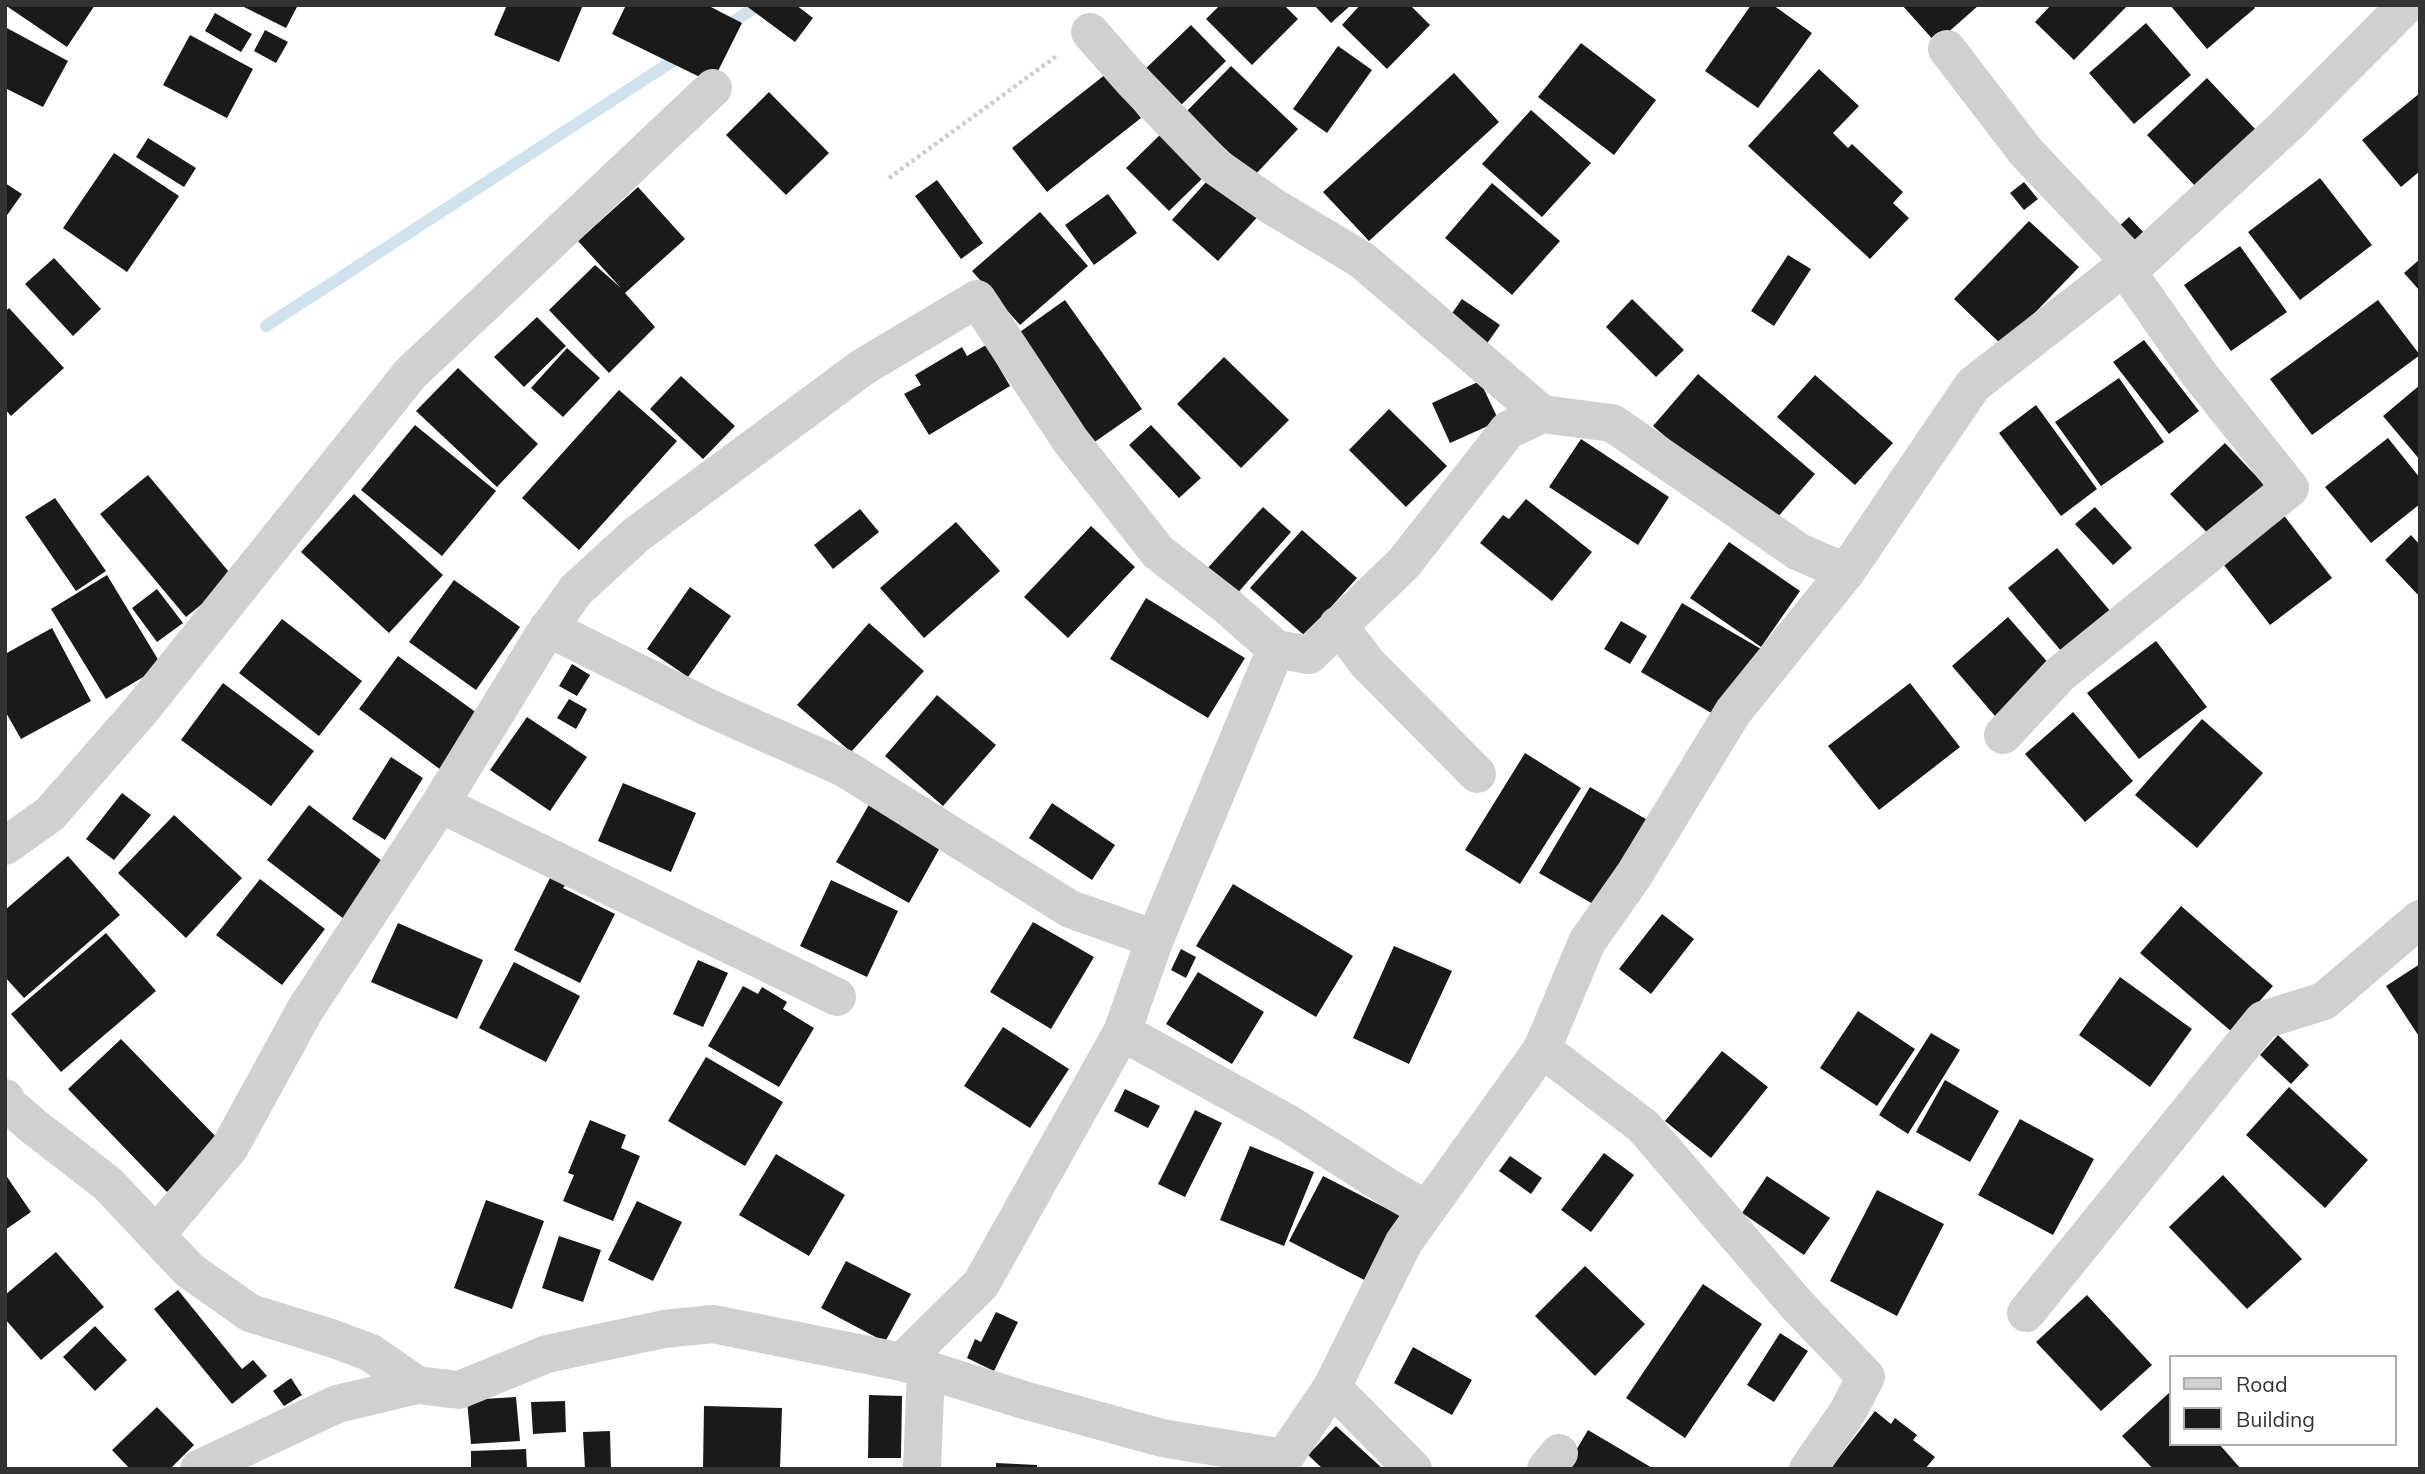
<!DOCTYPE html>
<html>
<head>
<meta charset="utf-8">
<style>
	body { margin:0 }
	#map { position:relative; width:2425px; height:1474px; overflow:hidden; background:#fff; font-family:Mulish,sans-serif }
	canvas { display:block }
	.frame { position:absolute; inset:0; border:7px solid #333; pointer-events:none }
	.legend { position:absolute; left:2169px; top:1355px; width:228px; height:91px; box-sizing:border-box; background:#fff; border:2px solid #adadad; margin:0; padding:9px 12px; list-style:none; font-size:21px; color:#333 }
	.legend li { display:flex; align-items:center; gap:14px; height:35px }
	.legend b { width:35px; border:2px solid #adadad }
</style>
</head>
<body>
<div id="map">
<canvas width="2425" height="1474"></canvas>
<div class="frame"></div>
<ul class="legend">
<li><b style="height:9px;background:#d0d0d0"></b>Road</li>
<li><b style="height:19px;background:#1a1a1a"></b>Building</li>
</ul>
</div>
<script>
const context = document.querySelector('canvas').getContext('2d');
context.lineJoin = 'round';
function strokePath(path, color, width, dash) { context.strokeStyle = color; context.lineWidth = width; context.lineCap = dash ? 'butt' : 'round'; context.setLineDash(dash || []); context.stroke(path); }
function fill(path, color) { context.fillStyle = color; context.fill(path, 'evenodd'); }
strokePath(new Path2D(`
	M724,28L758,5
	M266,326L682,55`), '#cfe2ee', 12);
fill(new Path2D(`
	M5,5H95L67,47Z
	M240,5H298L286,28Z
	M507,5H583L559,62L494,35Z
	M626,5H707L742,23L712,83L612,34Z
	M745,5H796L813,18L795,42Z
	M1220,5H1284L1298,19L1252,65L1206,19Z
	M1314,5H1351L1331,23Z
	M1360,5H1410L1430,25L1387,69L1342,25Z
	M1751,5H1773L1812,33L1758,108L1705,71Z
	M1902,5H1979L1936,43Z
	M2051,5H2128L2074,60L2035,22Z
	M2170,5H2253L2255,8L2207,49Z
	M215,13L252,34L241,52L205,31Z
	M2146,23L2191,75L2134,124L2089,73Z
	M1191,25L1226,61L1177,109L1141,73Z
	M5,27L68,61L43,107L5,88Z
	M265,30L288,42L276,63L254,51Z
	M190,35L253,69L227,118L163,85Z
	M1581,43L1656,100L1614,155L1538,97Z
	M1338,46L1372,70L1327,133L1293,109Z
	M1231,66L1298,129L1254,176L1186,112Z
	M1819,69L1859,106L1833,133L1848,148L1852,144L1903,192L1893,203L1909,218L1870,259L1748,146Z
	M1454,73L1499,122L1369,241L1323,192Z
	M1106,74L1141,118L1047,192L1012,148Z
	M2207,78L2257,131L2197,188L2147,135Z
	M769,92L829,153L786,195L726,135Z
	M2420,93V171L2401,187L2362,140Z
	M1531,110L1591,163L1542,217L1482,164Z
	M1166,129L1209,172L1169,211L1126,168Z
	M148,138L196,168L184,187L136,157Z
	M114,153L179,196L127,272L63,228Z
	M1215,172L1261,213L1218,261L1172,220Z
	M2320,178L2372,245L2300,300L2248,232Z
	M937,180L983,243L961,259L915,196Z
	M2024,182L2038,199L2024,210L2010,193Z
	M5,183L22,194L5,218Z
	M1492,183L1560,241L1512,295L1445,238Z
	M638,187L685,239L625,293L655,327L609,373L549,310L595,265L621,288L578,241Z
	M1108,194L1137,233L1094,265L1065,225Z
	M1040,212L1088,266L1020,325L972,271Z
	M2129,217L2147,236L2133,248L2115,230Z
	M2029,221L2079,267L2003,346L1954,299Z
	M2240,246L2287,312L2231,351L2184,285Z
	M1788,255L1811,269L1774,326L1751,311Z
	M54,258L101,309L73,336L25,284Z
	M2420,259V291L2404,273Z
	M1462,299L1500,325L1486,345L1448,319Z
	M1632,299L1684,350L1656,377L1606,327Z
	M1065,300L1142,409L1086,448L1010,339Z
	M2378,300L2420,355L2312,435L2270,379Z
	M9,308L64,368L11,416L5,409V312Z
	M537,317L566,346L524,387L494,357Z
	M2144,340L2199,411L2169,434L2113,362Z
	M986,345L1010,386L929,435L904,394L921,385L915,375L962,347L967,356Z
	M567,348L600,378L563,417L531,388Z
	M1224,357L1289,420L1241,468L1177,404Z
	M458,368L538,444L497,487L416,411Z
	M1698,374L1815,474L1770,526L1653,426Z
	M1815,375L1893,443L1855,485L1777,417Z
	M681,376L735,426L703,459L650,409Z
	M2119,378L2164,442L2101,486L2055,422Z
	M1480,381L1499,421L1450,443L1432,403Z
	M2420,385V460L2383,416Z
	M619,390L677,441L579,550L522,498Z
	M2036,405L2097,489L2061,516L1999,433Z
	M1389,409L1447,466L1406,507L1349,450Z
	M415,425L496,491L442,556L361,490Z
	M1151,425L1201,478L1179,498L1129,445Z
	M2388,438L2420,478V504L2371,543L2325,487Z
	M1581,439L1669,497L1638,545L1549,487Z
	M2225,443L2272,493L2218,544L2170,494Z
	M148,475L234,578L186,617L100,514Z
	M354,494L443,575L389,633L301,552Z
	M55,498L106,571L76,591L25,517Z
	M1526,499L1592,552L1552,601L1480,543L1503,515L1509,519Z
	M1263,507L1291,532L1235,596L1205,571Z
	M2095,507L2132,548L2113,565L2075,524Z
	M860,509L879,532L833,569L814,545Z
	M2279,509L2332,578L2270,625L2217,556Z
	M956,522L1000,571L924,638L880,588Z
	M1091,526L1135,567L1068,638L1024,597Z
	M1302,530L1357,578L1305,636L1250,588Z
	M2411,535L2420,545V597L2385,560Z
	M1729,542L1800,591L1761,647L1690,598Z
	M2057,548L2111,612L2062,652L2008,588Z
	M107,575L162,666L106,699L51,609Z
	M454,580L520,627L476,690L409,642Z
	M690,587L731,616L688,677L647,649Z
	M157,589L183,623L157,642L132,608Z
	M1146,598L1245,658L1208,718L1110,659Z
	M1682,603L1761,649L1720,718L1641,672Z
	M2008,617L2051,666L1995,716L1952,666Z
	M282,619L362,681L319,736L239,673Z
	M1621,621L1647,636L1630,664L1604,649Z
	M869,623L924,671L851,752L797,705Z
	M52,628L91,701L21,739L5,711V654Z
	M2156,641L2207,707L2139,759L2087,693Z
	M398,656L481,716L441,770L359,709Z
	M572,664L590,675L577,696L559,686Z
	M223,683L314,751L271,806L181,740Z
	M1910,683L1960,747L1879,810L1828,746Z
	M937,695L996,745L943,806L885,756Z
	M569,699L587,709L576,729L557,718Z
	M2073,712L2133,781L2085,822L2025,754Z
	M527,717L587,757L550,811L490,770Z
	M2202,719L2263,773L2197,848L2135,795Z
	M1525,753L1581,788L1520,884L1465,850Z
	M391,757L423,778L385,840L352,819Z
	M623,783L696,813L671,872L598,841Z
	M1590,787L1651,822L1600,908L1539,873Z
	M122,793L151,815L114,860L86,839Z
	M874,796L946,837L909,903L836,862Z
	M1052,803L1115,845L1092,880L1029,838Z
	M309,805L386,864L344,919L267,860Z
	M174,815L242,878L186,938L118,873Z
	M68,856L120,915L24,998L5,977V910Z
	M551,876L566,884L563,888L615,914L580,983L514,950Z
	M260,879L325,929L282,985L216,935Z
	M831,880L898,911L867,977L800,946Z
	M1233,884L1353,956L1316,1017L1196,946Z
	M2181,906L2273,986L2232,1032L2140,953Z
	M1662,914L1694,939L1651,994L1619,969Z
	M1033,922L1094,957L1051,1029L990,992Z
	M398,923L483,960L457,1019L371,982Z
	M106,933L156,991L61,1072L11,1014Z
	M1394,946L1452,971L1409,1064L1353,1038Z
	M1181,949L1196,957L1186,978L1171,970Z
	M698,960L728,973L703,1027L673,1014Z
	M514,962L580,996L546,1062L479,1028Z
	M2420,964V1038L2386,986Z
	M1198,972L1264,1012L1232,1064L1166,1024Z
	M2120,977L2192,1029L2150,1087L2079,1035Z
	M743,986L758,994L762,987L787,1002L783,1009L814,1028L779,1087L708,1046Z
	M1858,1011L1915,1049L1877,1106L1820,1068Z
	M1003,1027L1069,1069L1030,1128L964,1086Z
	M1931,1033L1960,1050L1908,1134L1879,1115Z
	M2278,1035L2309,1065L2291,1084L2260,1055Z
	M121,1039L220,1141L167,1192L68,1089Z
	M1722,1051L1768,1087L1711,1158L1665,1121Z
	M706,1057L783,1102L745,1166L668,1121Z
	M1945,1080L1999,1111L1970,1162L1916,1132Z
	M2289,1087L2368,1160L2325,1208L2246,1135Z
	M1125,1089L1160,1106L1148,1128L1114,1111Z
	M1195,1110L1222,1123L1185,1197L1158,1184Z
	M2020,1119L2094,1159L2053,1235L1978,1195Z
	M590,1120L626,1135L621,1148L640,1156L613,1221L563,1201L574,1175L568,1173Z
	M1250,1146L1314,1172L1284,1246L1220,1220Z
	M1604,1153L1634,1175L1591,1232L1561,1210Z
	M776,1154L845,1195L809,1256L739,1215Z
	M1510,1156L1542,1178L1531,1194L1499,1171Z
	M5,1174L31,1212L5,1230Z
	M2223,1175L2302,1259L2247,1309L2169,1227Z
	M1323,1176L1409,1220L1374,1285L1289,1241Z
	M1767,1176L1830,1218L1804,1255L1742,1213Z
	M1877,1190L1944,1224L1897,1316L1830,1281Z
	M486,1200L544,1221L512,1309L454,1288Z
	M637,1201L682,1222L653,1281L608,1260Z
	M559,1236L601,1250L583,1302L542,1288Z
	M56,1252L104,1307L41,1360L5,1319V1295Z
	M846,1261L911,1294L885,1342L821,1308Z
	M1585,1266L1645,1324L1595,1376L1535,1316Z
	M1703,1284L1762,1324L1685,1438L1626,1398Z
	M178,1290L242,1369L253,1360L267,1376L232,1404L154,1309Z
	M2087,1295L2152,1365L2101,1411L2036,1342Z
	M996,1312L1018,1322L994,1371L967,1358L975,1339L981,1342Z
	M95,1326L127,1360L95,1391L63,1357Z
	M1780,1333L1808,1351L1774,1402L1747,1385Z
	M1413,1347L1472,1380L1452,1415L1394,1383Z
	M291,1378L302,1395L284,1406L273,1391Z
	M2170,1392L2171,1444H2219L2241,1469H2153L2122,1436Z
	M869,1395L902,1396L901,1458H868Z
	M516,1397L520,1441L471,1444L467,1400Z
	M565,1401L566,1432L533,1434L531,1402Z
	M704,1406L782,1408L780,1469H703Z
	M157,1407L194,1445L170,1469H130L112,1450Z
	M1875,1411L1891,1424L1895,1418L1917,1435L1913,1440L1935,1457L1925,1469H1830Z
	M1336,1426L1383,1469H1323L1308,1455Z
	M1588,1430L1654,1469H1565Z
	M610,1431L611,1469H585L583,1432Z
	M526,1449L527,1469H471V1451Z
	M996,1463L1037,1465V1469H996Z`), '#1a1a1a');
strokePath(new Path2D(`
	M889,178L1058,55`), '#cdcdcd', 4.5, [3.5, 3.5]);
strokePath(new Path2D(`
	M1090,32L1132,80L1215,166L1272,206L1362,260L1542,414
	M1947,49L2026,152L2134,266
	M1338,625L1368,664L1477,774
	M548,628L707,707L844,768L1070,909L1155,939
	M2003,735L2059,675L2290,488L2199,374L2124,267
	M440,804L837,997
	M5,846L50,814L141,710L410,374L713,88
	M1122,1032L1289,1124L1389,1188L1427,1210
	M1542,1049L1643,1126L1797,1305L1866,1377L1847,1413L1808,1469
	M5,1098L9,1105L33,1126L108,1184L189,1270L250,1313L331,1338L369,1352L417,1385
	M156,1235L230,1147L305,1010L440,804L543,636L576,590L636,535L863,367L977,299L1070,440L1158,552L1226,605L1276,649
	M2026,1313L2263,1020L2324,1001L2420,919
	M902,1362L981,1284L1122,1032L1155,939L1276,649L1309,655L1404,563L1508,430L1542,414L1612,423L1799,552L1846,572
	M1332,1387L1413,1469
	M199,1469L337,1404L417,1385L459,1390L547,1354L664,1329L713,1324L902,1362L1024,1400L1162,1438L1284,1458L1332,1387L1404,1242L1542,1049L1587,942L1634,875L1733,712L1846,572L1973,385L2124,267L2134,266L2288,124L2406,5
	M922,1469L926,1369
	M1546,1469L1559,1453`), '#d0d0d0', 38);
</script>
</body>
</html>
